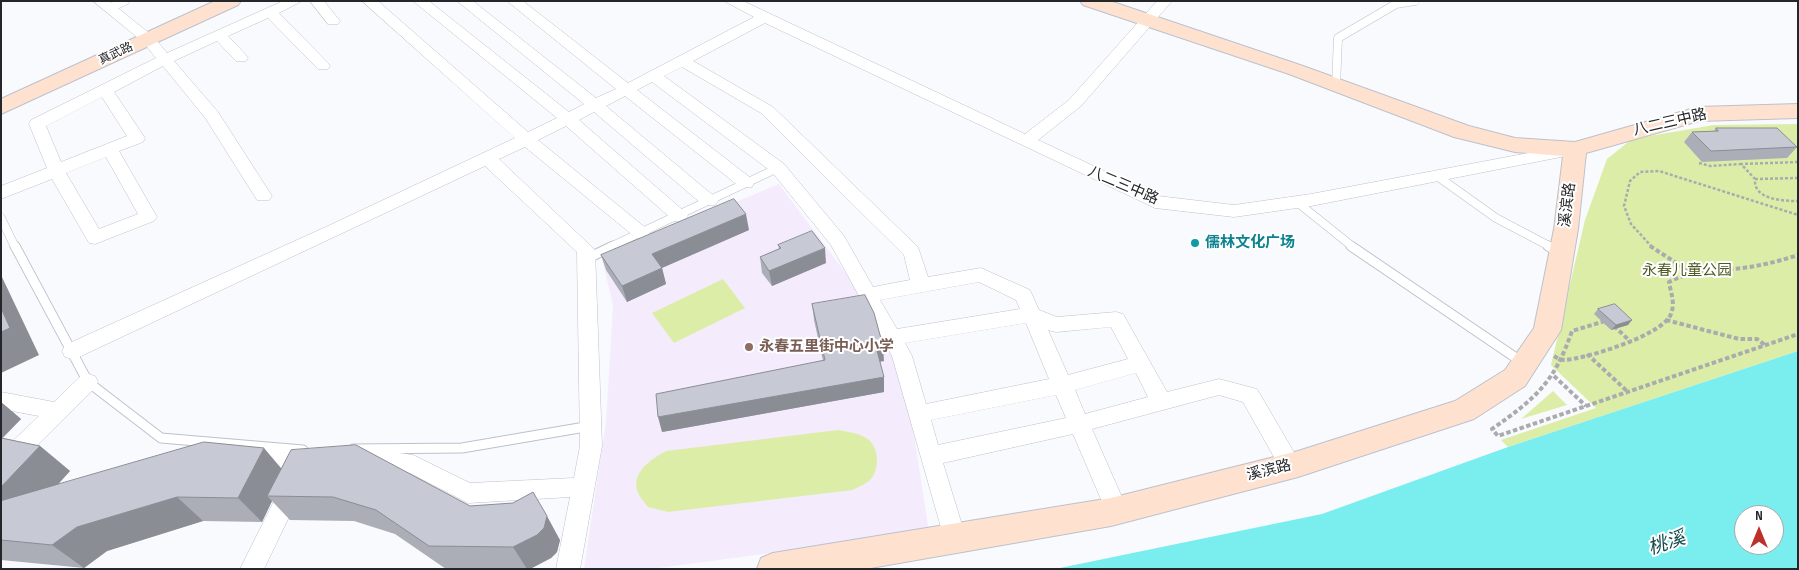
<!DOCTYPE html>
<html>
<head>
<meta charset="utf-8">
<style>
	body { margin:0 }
	#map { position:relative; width:1799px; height:570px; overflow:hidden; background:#f8fafe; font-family:"Sofia Sans Condensed",sans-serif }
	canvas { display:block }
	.frame { position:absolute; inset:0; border:2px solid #25262a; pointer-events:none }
	.north { position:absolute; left:1734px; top:505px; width:50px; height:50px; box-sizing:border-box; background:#fff; border:1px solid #a8a8aa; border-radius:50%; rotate:0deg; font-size:14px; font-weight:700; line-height:20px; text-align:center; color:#25262a }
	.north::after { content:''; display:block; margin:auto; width:18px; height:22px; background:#be302a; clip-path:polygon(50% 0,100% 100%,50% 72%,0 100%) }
</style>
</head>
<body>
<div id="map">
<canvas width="1799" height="570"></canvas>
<div class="frame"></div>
<div class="north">N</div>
</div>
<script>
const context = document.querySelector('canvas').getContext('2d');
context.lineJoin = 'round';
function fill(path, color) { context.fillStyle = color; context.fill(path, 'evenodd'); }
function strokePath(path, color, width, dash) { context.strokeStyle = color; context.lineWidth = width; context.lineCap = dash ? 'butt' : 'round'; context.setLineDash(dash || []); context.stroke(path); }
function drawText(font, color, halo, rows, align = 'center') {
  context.font = font + ' "Sofia Sans Condensed","Noto Sans SC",sans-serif'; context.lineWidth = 4; context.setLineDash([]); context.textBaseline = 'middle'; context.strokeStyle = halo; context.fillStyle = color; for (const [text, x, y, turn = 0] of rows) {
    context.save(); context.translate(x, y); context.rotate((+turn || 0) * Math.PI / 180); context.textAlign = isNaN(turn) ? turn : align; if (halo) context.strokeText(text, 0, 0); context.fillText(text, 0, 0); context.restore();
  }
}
fill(new Path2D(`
	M779,184L868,303L907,389L929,532L651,569H584L606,422L613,306L602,258Z`), '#f4ecfd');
fill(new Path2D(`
	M1798,124V351L1508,447L1501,440L1596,408L1551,365L1585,220L1607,159L1632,139L1714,125Z
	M723,279L745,308L674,343L652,313Z
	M1553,391L1567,405L1521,419Z
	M838,430C848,432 861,433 869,440C879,449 880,470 870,480C866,484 858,487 853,490L668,512L648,507C644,502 638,495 637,490C632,471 653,458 666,451Z`), '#dceda8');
fill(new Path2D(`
	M1798,351V569H1055L1322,514L1508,447ZM1744,515H1774V545H1744Z`), '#7aedef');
const serviceFar1 = new Path2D(`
	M109,8L125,1
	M1336,85L1338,38L1396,4L1415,1
	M1437,176L1496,218L1551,247
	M1297,202L1353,247
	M1,218L15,247
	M610,247L778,168`);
const service = new Path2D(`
	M15,246L88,382L161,438L303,450
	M1351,246L1522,362
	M1548,246L1559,252
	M586,259L613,246
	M353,449L462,448L591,426`);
const minor = new Path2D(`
	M93,1H109L153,36L167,53L283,1H302L279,13L328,63L330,66L328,69H318L268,18L228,36L246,55L248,58L246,61H236L217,41L174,61L218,112L272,196L269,200H257L206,119L163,66L114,92L145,138L143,142L119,151L157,217L154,221L95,244L89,243L52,179L1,199V186L47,168L29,124L31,120L156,58L143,42ZM102,97L127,136L61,162L46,126ZM106,157L138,214L99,229L66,173Z
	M310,1H324L340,21L338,24H328Z
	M362,1H378L528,132L557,118L413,1H429L569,112L584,104L457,1H473L596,98L616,89L507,1H523L628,83L754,17L724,1H743L1025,134L1069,100L1157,1H1172L1081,106L1038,140L1158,196L1234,205L1311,194L1571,145L1577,146L1579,150L1577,154L1571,155L1311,206L1234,217L1155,208L765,23L693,61L773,107L918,247L928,277L981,268L1030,290L1039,310L1057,317L1116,312L1123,314L1167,392L1219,379L1257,389L1302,466L1299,473L1291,475L1283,473L1243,402L1219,395L1092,429L1128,511L1125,518L1117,521L1109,518L1073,434L943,463L966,538L962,545L954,549L946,545L892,356L831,245L772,172L652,82L637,90L752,179L754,183L752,187H740L625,96L606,106L715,197L718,201L715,205H703L594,112L579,120L685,212L688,216L685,220L679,222L673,220L566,126L538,140L647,229L650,233L647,237L641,239L635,237L525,147L499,159L595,250L602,446L580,569H556L570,497L468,503L410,473L378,468L360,469L352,467L349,460L352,453L378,450L413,455L470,483L574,478L580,446L577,252L485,166L79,357L72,359L65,357L62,351L65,345L328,226L515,138ZM682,67L761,113L904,255L910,280L873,287L844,236L784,164L664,76ZM979,282L1016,300L1020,309L897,329L880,300ZM1026,323L1049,379L926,404L912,356L905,343ZM1111,327L1128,359L1068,375L1048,330L1056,332ZM1136,373L1148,397L1085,414L1075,390ZM1056,395L1066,418L938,445L931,420Z
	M88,374L95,376L98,382L95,388L9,473L1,475V452L39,416L1,409V392L54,402L81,376Z
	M251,449L311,455L319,457L322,464L319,471L311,473L251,467L243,465L240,458L243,451Z
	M292,478L300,481L303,488L264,569H240L284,481Z`);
const secondary = new Path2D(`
	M215,1H241L238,5L1,114V99Z
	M1080,1H1110L1303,66L1469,126L1515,138L1575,142L1698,107L1798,104V118L1699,121L1586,153L1578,229L1561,330L1525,386L1474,419L1298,477L1111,526L865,569H757L761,558L773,553L1111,498L1298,451L1455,401L1505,370L1534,328L1554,229L1563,156L1515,152L1454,137L1289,74L1083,5Z`);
strokePath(serviceFar1, '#bdc1cc', 9);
strokePath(service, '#bdc1cc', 11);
strokePath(minor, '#bdc1cc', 1);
strokePath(secondary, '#bdc1cc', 2);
strokePath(new Path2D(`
	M1798,162L1741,164L1755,179C1753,200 1784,201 1798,201
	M1699,163L1710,166L1741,164
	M1755,179L1798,178
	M1652,247L1631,224L1624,206L1630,181L1640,172L1659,171L1798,215`), '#aaabaf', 2.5, [3, 2]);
strokePath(new Path2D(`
	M1650,246L1692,273
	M1666,320L1739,339H1757L1765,345
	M1605,321L1572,331C1554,383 1536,398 1492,429L1498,436L1798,334
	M1614,326L1631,342
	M1587,354L1628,392
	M1554,356C1557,358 1561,360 1565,360C1588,358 1659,336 1670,316C1676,304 1671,294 1669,282C1689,271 1712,272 1733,269C1755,267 1777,262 1798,255
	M1554,376L1586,406`), '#aaabaf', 4, [4.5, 2.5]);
strokePath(serviceFar1, '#fff', 8);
strokePath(service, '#fff', 9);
fill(minor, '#fff');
fill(secondary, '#fee2cf');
fill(new Path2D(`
	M1716,128L1797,147L1787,158L1702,162L1684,142L1692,132L1714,131Z
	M749,230L662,268L666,284L627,302L606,270L601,255Z
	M778,245L826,263L772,286L762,273L760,257L779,249Z
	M812,304L884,361L879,362L884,392L662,432L823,361L814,320Z
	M1598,309L1628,325L1611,330L1594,314Z
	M1,402L21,419L3,438L40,446L70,471L58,484L281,468L470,506L560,540L557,552L551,558L530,569H446L395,534L354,521L290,520L272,501L262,522L203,521L107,551L84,568L1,560Z`), '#abaeb7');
fill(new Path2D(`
	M746,214L749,230L657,270L652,254Z
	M825,248L826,263L772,286L769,271Z
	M662,268L666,284L627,302L622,286Z
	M1,275L39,355L1,373Z
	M1632,320L1628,325L1611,330L1616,325Z
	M883,346L884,361L876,362V347Z
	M884,377V392L662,432L658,417Z
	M1,402L21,419L1,439Z
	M40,446L70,471L17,530L1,519V487Z
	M264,448L286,474L267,496L272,501L262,522L238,498Z
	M177,497L203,521L107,551L84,568L52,545L77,527Z
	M547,516L560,540L557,552L551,558L530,569H527L513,547Z`), '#8b8d95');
const building = new Path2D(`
	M1716,128H1777L1797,147L1711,151L1692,132L1718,131Z
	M734,199L746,214L652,254L662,268L622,286L601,255Z
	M812,231L825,248L769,271L760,257L781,248L778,245Z
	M865,295L874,313L883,346L876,347L884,377L658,417L656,394L825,360L812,304Z
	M1615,304L1632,320L1616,325L1598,309Z
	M1,308L10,328L1,332Z
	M1,438L40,446L1,487Z
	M204,442L264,448L238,498L177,497L77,527L52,545L1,540V501Z
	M356,445L470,506L513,503L533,492L547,516L544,528L537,535L513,547L429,546L376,510L333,497L267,496L291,450Z`);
fill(building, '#c7cad5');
strokePath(building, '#8b8d95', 1);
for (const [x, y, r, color] of [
	[1195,243,5,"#0f9aa8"],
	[749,347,5,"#8d6e63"]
]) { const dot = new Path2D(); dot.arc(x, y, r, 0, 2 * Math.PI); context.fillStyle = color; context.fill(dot); strokePath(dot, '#fff', 2); }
drawText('12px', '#25262a', '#fff', [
	["真武路",116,54,-25]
]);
drawText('15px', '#25262a', '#fff', [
	["八二三中路",1670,123,-13],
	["八二三中路",1123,186,23],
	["溪滨路",1568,205,-83],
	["溪滨路",1269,471,-14]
]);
drawText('bold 15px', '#0d838f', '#fff', [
	["儒林文化广场",1205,243]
], 'left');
drawText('15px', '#4e5a21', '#fff', [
	["永春儿童公园",1687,271]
]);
drawText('bold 15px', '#785e54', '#fff', [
	["永春五里街中心小学",759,347]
], 'left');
drawText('italic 19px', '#154a4b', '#fff', [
	["桃溪",1667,544,-18]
]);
</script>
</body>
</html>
